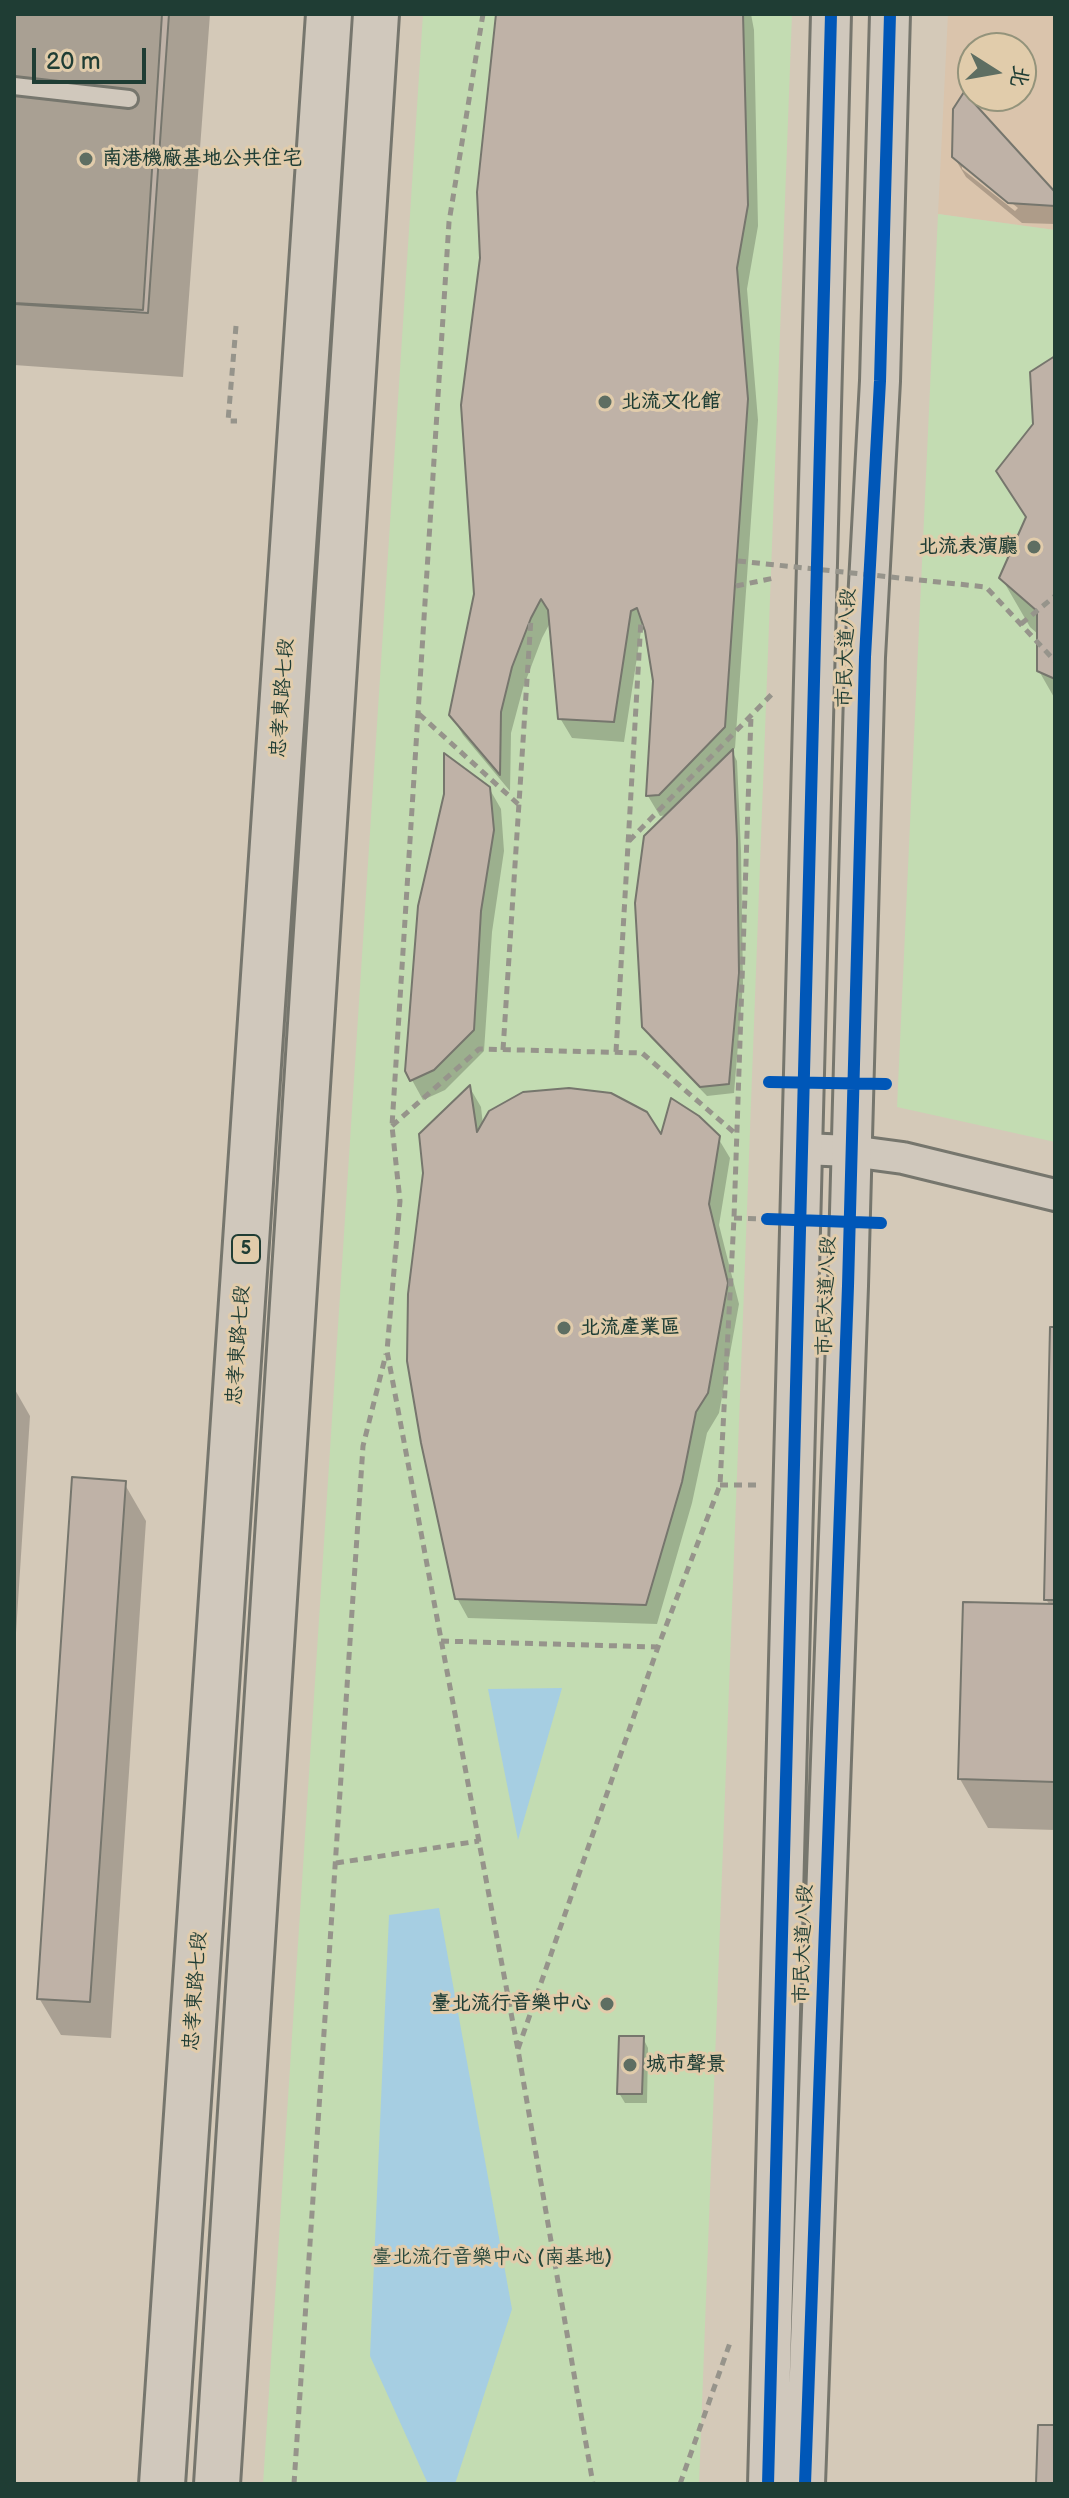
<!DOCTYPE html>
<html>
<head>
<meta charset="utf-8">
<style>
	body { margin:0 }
	#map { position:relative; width:1069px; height:2498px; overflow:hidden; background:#d4c9b8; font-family:"Balsamiq Sans","LXGW WenKai TC",sans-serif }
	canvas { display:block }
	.frame { position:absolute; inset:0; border:16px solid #1f3d34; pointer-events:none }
	.north { position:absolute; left:957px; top:32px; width:80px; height:80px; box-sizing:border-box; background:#e1ccab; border:2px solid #93937b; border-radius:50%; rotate:101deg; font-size:22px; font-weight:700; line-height:32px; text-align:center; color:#1f3d34 }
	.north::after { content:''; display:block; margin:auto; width:28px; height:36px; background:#5e6e62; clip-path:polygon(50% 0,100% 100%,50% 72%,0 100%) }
	.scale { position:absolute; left:32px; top:48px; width:114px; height:36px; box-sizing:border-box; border:4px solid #1f3d34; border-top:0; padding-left:10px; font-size:24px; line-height:28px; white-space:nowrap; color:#1f3d34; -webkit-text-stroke:6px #e1ccab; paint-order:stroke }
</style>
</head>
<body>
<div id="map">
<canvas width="1069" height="2498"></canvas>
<div class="frame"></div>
<div class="north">北</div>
<div class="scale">20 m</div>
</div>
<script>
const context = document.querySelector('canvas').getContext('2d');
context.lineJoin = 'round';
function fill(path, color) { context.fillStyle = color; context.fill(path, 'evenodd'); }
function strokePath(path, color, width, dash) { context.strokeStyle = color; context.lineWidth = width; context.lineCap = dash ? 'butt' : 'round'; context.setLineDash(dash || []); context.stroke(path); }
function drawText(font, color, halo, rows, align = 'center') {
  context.font = font + ' "Balsamiq Sans","LXGW WenKai TC",sans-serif'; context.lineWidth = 6; context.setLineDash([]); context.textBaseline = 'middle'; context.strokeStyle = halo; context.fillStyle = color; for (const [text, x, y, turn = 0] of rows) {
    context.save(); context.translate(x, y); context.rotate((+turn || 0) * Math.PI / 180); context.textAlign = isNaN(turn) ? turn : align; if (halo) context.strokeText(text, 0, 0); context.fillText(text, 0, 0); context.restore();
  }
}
fill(new Path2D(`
	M948,14H1055V230L938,214ZM973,48H1021V96H973Z`), '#dac4ac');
fill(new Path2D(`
	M423,14H792L699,2484H263Z
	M938,214L1055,230V1142L897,1107Z`), '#c3dcb2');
fill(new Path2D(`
	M562,1688L518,1840L488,1689Z
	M439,1908L512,2309L455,2484H428L370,2356L389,1915Z`), '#a6cee2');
fill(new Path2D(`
	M14,14H210L183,377L14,365Z
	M498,14H751L754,30L758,226L747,289L758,420L735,748L732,751L737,761L741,851L743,984L734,1093L707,1096L650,1037L644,1027L669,815L660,816L648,796L655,680L647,628L641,631L624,742L572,738L560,718L551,621L542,638L523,688L511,733L510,791L463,735L451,715L476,594L482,258Z
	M954,157L1055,195V224L1022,223L966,177ZM962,163L1018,208L1015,211L962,169Z
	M1055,359V699L1039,671V635L1030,627L1001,577L1027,520L998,471L1035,425Z
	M489,788L501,809L504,851L492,932L484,1051L445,1090L423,1100L412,1080Z
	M470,1088L481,1107L483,1125L662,1139L718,1138L730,1158L719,1225L739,1304L719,1413L707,1433L692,1503L657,1624L468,1618L457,1598Z
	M1055,1329V1830L988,1828L960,1779L1050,1606L1046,1599Z
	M14,1388L30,1416L14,1664Z
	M124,1483L146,1521L111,2038L61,2035L39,1998Z
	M643,2038L648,2048L647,2103H625L619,2093Z`), '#0003');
const building = new Path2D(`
	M14,14H162L143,310L14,303Z
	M14,14H169L148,313L14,304Z
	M496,14H743L748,205L737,268L748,399L725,727L659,795L646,796L653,681L645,631L637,608L631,611L614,722L558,719L548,610L541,599L531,618L512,667L501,712L500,775L449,715L474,594L461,405L480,258L477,192Z
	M964,92L1055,192V206L1008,203L952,157L953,109Z
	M1055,356V679L1037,671V611L999,578L1026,517L996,471L1033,424L1030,372Z
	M733,749L737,840L739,973L729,1084L700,1087L642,1027L635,903L644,836Z
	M444,753L490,787L494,830L481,911L474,1030L434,1070L410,1081L405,1071L418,906L444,794Z
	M470,1085L477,1132L489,1111L523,1092L569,1088L611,1093L647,1112L661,1134L671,1098L699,1116L720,1136L709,1204L728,1283L708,1393L696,1412L682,1482L646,1605L455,1599L421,1443L407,1361L408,1294L423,1173L419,1134Z
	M1050,1327H1055V1600H1044Z
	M72,1477L126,1481L90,2002L37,1999Z
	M963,1602L1055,1604V1782L958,1779Z
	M619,2036H644L642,2094H617Z
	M1038,2425H1055V2484H1036Z`);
fill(building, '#bfb2a7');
strokePath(building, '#76766d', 2);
const service = new Path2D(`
	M14,86L129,99`);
const minor = new Path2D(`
	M802,1149L851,1151L903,1158L1055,1195`);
const tertiary = new Path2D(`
	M768,2484L831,14
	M805,2484L848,1286L865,657L880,381L890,14`);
const primary = new Path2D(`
	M162,2484L329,14
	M217,2484L376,14`);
strokePath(service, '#76766d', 22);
strokePath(minor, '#76766d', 36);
strokePath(tertiary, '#76766d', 44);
strokePath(primary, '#76766d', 50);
strokePath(new Path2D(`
	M483,14L449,222L392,1126L400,1201L387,1351L518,2050L593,2484
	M236,326L228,421H237
	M736,586L774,578
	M1021,624L1055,596
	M419,714L518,804
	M629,841L773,693
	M503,1050L531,618
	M616,1052L641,620
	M392,1126L479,1049L642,1053L737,1135
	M734,1218L762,1219
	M720,1485H758
	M441,1641L658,1647
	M336,1863L479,1841
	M518,2049L658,1647L720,1485L734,1218L751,716
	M294,2484L363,1446L386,1354
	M680,2484L731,2340`), '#96948b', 5, [8, 6]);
strokePath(service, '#d0c8bc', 16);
strokePath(minor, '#d0c8bc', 30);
strokePath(tertiary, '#d0c8bc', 38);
strokePath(primary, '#d0c8bc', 44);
strokePath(new Path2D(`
	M738,561L986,587L1055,661`), '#96948b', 5, [8, 6]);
strokePath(new Path2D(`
	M769,1082L886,1084
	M767,1219L881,1223
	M768,2484L831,14
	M805,2484L848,1286L865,657L880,381L890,14`), '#0057b8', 12);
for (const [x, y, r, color] of [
	[86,159,8,"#5e6e62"],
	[605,402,8,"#5e6e62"],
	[1034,547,8,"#5e6e62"],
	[564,1328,8,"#5e6e62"],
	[607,2004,8,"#5e6e62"],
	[630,2065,8,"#5e6e62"]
]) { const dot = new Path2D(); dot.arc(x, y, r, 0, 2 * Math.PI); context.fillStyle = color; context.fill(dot); strokePath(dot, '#e1ccab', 3); }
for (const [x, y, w] of [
	[246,1249,28]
]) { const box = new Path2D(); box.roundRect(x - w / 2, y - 14, w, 28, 6); context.fillStyle = '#e1ccab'; context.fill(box); strokePath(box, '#1f3d34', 2); }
drawText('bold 18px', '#1f3d34', null, [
	["5",246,1249]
]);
drawText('bold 20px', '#1f3d34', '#e1ccab', [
	["南港機廠基地公共住宅",102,159],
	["北流文化館",621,402],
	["北流表演廳",1018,547,"right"],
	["北流產業區",580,1328],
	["臺北流行音樂中心",591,2004,"right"],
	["城市聲景",646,2065]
], 'left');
drawText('20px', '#1f3d34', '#e1ccab', [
	["市民大道八段",847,648,-88],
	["忠孝東路七段",283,698,-86],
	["市民大道八段",827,1296,-88],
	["忠孝東路七段",239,1345,-86],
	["市民大道八段",804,1944,-88],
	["忠孝東路七段",196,1991,-86]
]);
drawText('20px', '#26463a', '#e1ccab', [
	["臺北流行音樂中心 (南基地)",492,2258]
]);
</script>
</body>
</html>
